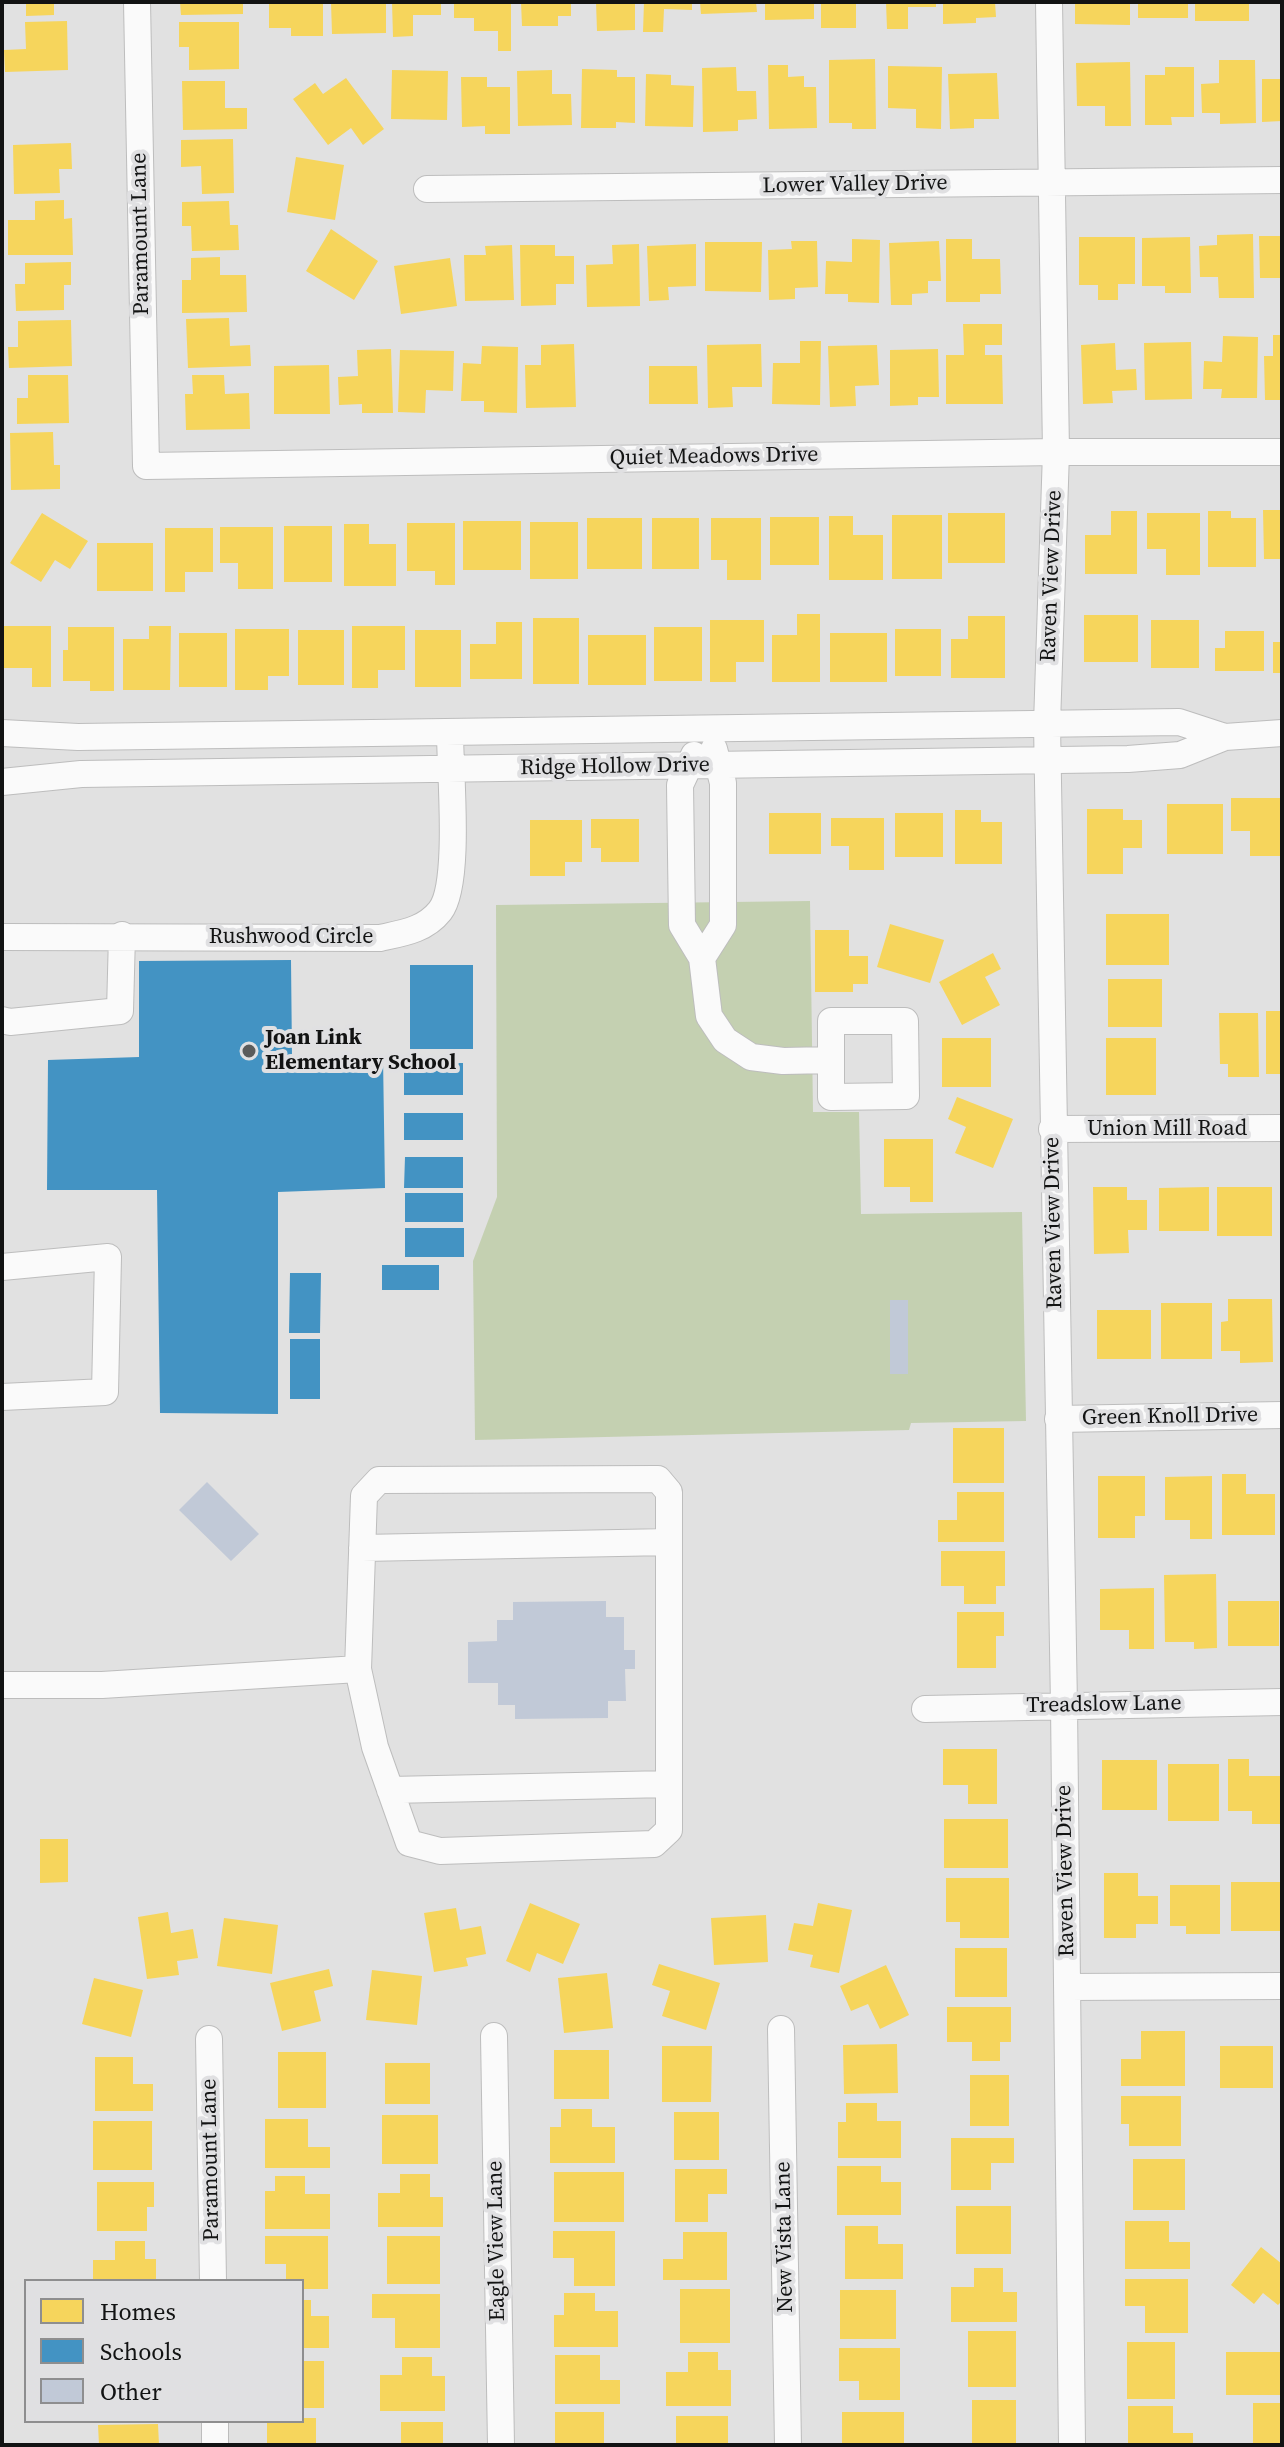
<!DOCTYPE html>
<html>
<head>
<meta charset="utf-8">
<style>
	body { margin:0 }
	#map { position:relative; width:1284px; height:2447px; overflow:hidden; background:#e1e1e1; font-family:"Source Serif 4",serif }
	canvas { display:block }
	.frame { position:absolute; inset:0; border:4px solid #121313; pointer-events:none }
	.legend { position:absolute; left:24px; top:2279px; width:280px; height:144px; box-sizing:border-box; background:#e0e0e2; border:2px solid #8e8e8f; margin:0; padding:10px 14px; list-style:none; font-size:24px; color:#121313 }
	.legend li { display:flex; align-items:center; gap:16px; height:40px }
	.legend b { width:40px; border:2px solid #8e8e8f }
</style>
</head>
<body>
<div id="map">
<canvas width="1284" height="2447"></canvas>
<div class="frame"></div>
<ul class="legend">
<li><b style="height:22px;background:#f6d55c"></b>Homes</li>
<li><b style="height:22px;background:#4393c3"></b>Schools</li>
<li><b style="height:22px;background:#c1c9d7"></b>Other</li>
</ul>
</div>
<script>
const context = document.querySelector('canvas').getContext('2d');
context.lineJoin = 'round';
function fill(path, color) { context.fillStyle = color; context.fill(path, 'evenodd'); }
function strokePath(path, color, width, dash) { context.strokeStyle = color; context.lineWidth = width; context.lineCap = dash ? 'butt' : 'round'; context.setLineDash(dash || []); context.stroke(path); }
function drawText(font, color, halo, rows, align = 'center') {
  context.font = font + ' "Source Serif 4",serif'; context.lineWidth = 8; context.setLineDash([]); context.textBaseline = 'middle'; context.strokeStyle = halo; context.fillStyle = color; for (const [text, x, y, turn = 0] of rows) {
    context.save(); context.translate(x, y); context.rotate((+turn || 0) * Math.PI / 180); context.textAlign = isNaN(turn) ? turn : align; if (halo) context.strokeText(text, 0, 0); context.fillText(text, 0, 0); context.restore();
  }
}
fill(new Path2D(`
	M810,901L813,1112H859L861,1214L1022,1212L1026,1421L911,1423L909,1430L475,1440L473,1261L497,1197L496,905Z`), '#c4d0b1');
fill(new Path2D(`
	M26,2H54V15L26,16Z
	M180,2H243V14L181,15Z
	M269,2H323V36H291V28H269Z
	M331,2H386V33L332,34Z
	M392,2H441V15H413V36L393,37Z
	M454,2H511V51H498V31H474V18H454Z
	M521,2H571V16H558V26H522Z
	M596,2H635V30L597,31Z
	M644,2H692V10L664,9L663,32H643Z
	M700,2H756L757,12L701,14Z
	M765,2H814V19L765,20Z
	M821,2H856V28H821Z
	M886,2H936V7H908V29H887Z
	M943,2H995L996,17L976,18V23L943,24Z
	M1075,2H1130V25L1075,24Z
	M1138,2H1188V18H1138Z
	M1195,2H1249V21H1195Z
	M67,21L68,70L5,72L4,50L26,49L25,22Z
	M179,22H239V69L189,70V47H179Z
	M875,59L876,129H852V123H829V60Z
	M1219,60H1255L1256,123L1220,124V113H1202L1201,84L1219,83Z
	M1130,62L1131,126H1105V106H1077L1076,63Z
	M768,65H788V77L804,76V87H816L817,128L769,129Z
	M888,66L942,67L941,129L916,128V109L888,108Z
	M736,67L737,91H756L757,119L738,120V131L703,132L702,68Z
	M1165,67H1194V117H1171L1172,125H1145V75H1165Z
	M582,69L617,70V77H635V123L616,122V128H581Z
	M392,70L448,71L447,120L391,119Z
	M552,70V94H571L572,125L518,126L517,71Z
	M997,73L999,119H974V128L950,129L948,74Z
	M646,74L671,75V85L694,86L693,127L645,126Z
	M461,77H487V87H510V134H485V126L462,127Z
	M346,78L384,129L363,145L351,128L328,145L293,99L315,83L323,94Z
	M1262,79H1282V121L1262,122Z
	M182,81H225V108H247V129L183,130Z
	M233,139L234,193L202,194L201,166L181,167V140Z
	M71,143L72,169H59L60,193L14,194L13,145Z
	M296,157L344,165L335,220L287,212Z
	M64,200V219L72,218L73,255H8V220H35V201Z
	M229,201L230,225H238L239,250L192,251L191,226H182V202Z
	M331,229L378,261L354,300L306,271Z
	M1253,234L1254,298H1219L1218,277H1200L1199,246L1217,245V235Z
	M1259,236H1282V278H1260Z
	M1079,237H1135V284H1118V300H1098V285H1079Z
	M1190,237L1191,293H1165V286H1142V238Z
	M852,239L880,240L879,303L848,302V294H825L826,261L852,262Z
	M946,239H972V259H1000L1001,294H980V302H946Z
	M791,241H817L818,287L795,288V299L769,300L768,250L792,249Z
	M939,241L941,281H928V293L912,294V305H891L889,243Z
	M705,242H762L761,292L705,291Z
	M639,244L640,306L587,307L586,265L613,264L612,245Z
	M696,244V286L668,287L669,300L649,301L647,246Z
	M512,245L514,300L465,301L464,255H486L485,246Z
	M520,245H555V256H574V284H556V305L521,306Z
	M220,257V275H246L247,312L182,313V280H191V258Z
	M450,258L457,306L401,314L394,266Z
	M71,262V285H64V310L16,311L15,284H25V263Z
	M229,318L230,346L250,345L251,366L188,368L186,319Z
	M71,320L72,366L9,368L8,347H18V321Z
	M963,324H1002V345H985V355H1002L1003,404H946V355H964Z
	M1273,335H1282V400H1265L1264,356H1273Z
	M1223,336L1258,337L1257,398H1221L1222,389H1203L1204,361L1222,362Z
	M800,341H821L820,405L772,404L773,363H800Z
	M1191,342L1192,399L1145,400L1144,343Z
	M1115,343L1116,370L1136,369L1137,390L1112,391L1113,403L1083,404L1081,345Z
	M574,344L576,407L526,408L525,365H541V345Z
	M761,344L762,387H732L733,407L708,408L707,345Z
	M877,345L879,385L855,386L856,406L830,407L828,346Z
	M482,346L518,347L517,413L484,412V401H461L463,363L481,364Z
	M391,349L393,413H362V404L339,405L338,377L358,376L357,350Z
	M938,349L939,397H918V405L890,406V350Z
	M400,350L454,351L453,391L426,390L425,413L398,412Z
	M329,365L330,414H274V366Z
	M649,366H697L698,404H649Z
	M28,375H68L69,423L17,424V398H28Z
	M192,375H224L225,394L249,393L250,429L186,430L185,394H193Z
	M53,432L54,465H60V489L11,490L10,433Z
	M1263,510H1282V559H1264Z
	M1111,511H1137V574H1085V535H1111Z
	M1208,511H1231V518H1256V567H1208Z
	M42,513L88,541L70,569L55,560L41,582L10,563Z
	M948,513H1005V563H948Z
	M1147,513H1200V575H1166V549H1147Z
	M892,515H942V579H892Z
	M829,516H853V535H883V580H829Z
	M770,517H819V565H770Z
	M587,518H642V569H587Z
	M652,518H699V569H652Z
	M711,518H761V580H727V560H711Z
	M463,521H521V570H463Z
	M530,522H578V579H530Z
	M407,523H455V585H435V571H407Z
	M344,524H369V544H396V586H344Z
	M284,526H332V582H284Z
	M220,527H273V589H238V563H220Z
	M165,528H213V572H185V592H165Z
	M97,543H153V591H97Z
	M797,614H820V682H772V635H797Z
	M1084,615H1138V662H1084Z
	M968,616H1005V678H951V639H968Z
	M533,618H579V684H533Z
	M710,620H764V662H736V682H710Z
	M1151,620H1199V668H1151Z
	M496,622H522V679H470V644H496Z
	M2,626H51V687H32V668H2Z
	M149,626H171L170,690H123V639H149Z
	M352,626H405V670H378V688H352Z
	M68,627H114V691H90V681H63V650H68Z
	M654,627H702V681H654Z
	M235,629H289V676H268V690H235Z
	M895,629H941V676H895Z
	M298,630H344V685H298Z
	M415,630H461V687H415Z
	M1225,631H1264V671H1215V648H1225Z
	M179,633H227V687H179Z
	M830,633H887V682H830Z
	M588,635H646V685H588Z
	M1273,642H1282V673H1273Z
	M1231,798H1282V856H1250V831H1231Z
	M1167,804H1223V854H1167Z
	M1087,809H1123V820H1142V848H1123V874H1087Z
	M955,810H981V822H1002V864H955Z
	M769,813H821V854H769Z
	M895,813H943V857H895Z
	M831,818H884V870H849V846H831Z
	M591,819H639V862H601V848H591Z
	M530,820H582V862H565V876H530Z
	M1106,914H1169V965H1106Z
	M890,924L944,940L930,983L877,967Z
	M815,930H849V956H868V984H853V992H815Z
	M993,953L1001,969L985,977L1000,1005L962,1025L939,982Z
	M1108,979H1162V1027H1108Z
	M1266,1011H1282V1074H1266Z
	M1219,1013H1258L1259,1077H1228V1064H1220Z
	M942,1038H991V1087H942Z
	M1106,1038H1156V1095H1106Z
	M957,1097L1013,1119L993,1168L955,1153L966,1127L948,1119Z
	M884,1139H933V1202H910V1187H884Z
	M1093,1187H1127V1200H1147V1230H1128L1129,1253L1094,1254Z
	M1209,1187V1231H1159V1188Z
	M1217,1187H1272V1236H1217Z
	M1228,1299H1272L1273,1362L1240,1363V1351H1221V1322L1228,1321Z
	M1161,1303H1212V1359H1161Z
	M1097,1310H1151V1359H1097Z
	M953,1428H1004V1483H953Z
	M1222,1474H1246V1494H1275V1535H1222Z
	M1098,1476H1145V1516H1135V1538H1098Z
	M1212,1476V1539H1190V1520H1165V1477Z
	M957,1492H1004V1542H938V1520H957Z
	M941,1551H1005V1586H996V1604H964V1586H941Z
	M1216,1574L1217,1648L1194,1649V1642H1165L1164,1575Z
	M1154,1588V1649H1129V1630H1100V1589Z
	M1228,1601H1279V1646H1228Z
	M957,1612H1004V1636H996V1668H957Z
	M943,1749H997V1804H968V1785H943Z
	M1228,1759H1249V1776H1280V1824H1252V1811H1228Z
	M1102,1760H1157V1810H1102Z
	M1168,1764H1219V1821H1168Z
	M944,1819H1008V1868H944Z
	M40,1839H68V1882L40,1883Z
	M1104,1873H1138V1896H1158V1924H1136V1938H1104Z
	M946,1878H1009V1938H960V1922H946Z
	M1231,1882H1282V1931H1231Z
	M1170,1885H1220V1934H1186V1926H1170Z
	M530,1903L580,1924L563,1964L537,1953L530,1972L506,1961Z
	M818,1903L852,1910L839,1973L810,1967L813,1955L788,1950L794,1923L813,1926Z
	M456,1908L460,1930L481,1926L486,1954L466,1958L468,1966L434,1972L424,1913Z
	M168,1912L171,1933L193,1929L198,1958L177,1961L179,1975L147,1979L138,1917Z
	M766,1915L768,1962L714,1965L711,1918Z
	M224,1918L278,1925L272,1974L217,1966Z
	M955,1948H1007V1997H955Z
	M659,1964L720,1983L706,2030L662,2016L670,1991L652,1985Z
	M886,1965L909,2015L880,2029L868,2004L851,2011L840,1986Z
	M329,1969L333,1986L314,1991L321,2021L282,2031L270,1983Z
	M372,1970L422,1976L417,2025L366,2020Z
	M607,1973L613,2028L564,2033L558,1978Z
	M94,1978L143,1990L131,2037L82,2024Z
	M947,2007H1011V2042H1000V2061H972V2042H947Z
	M1141,2031H1185V2086H1121V2059H1141Z
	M897,2044L898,2093L844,2094L843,2045Z
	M662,2046H712L711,2102H662Z
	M1220,2046H1273V2088H1220Z
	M554,2050H609V2099H554Z
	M278,2052H326V2108H278Z
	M95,2057H133V2084H153V2111H95Z
	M385,2063H430V2104H385Z
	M970,2075H1009V2126H970Z
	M1121,2096H1181V2146H1129V2124H1121Z
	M846,2103H877V2121H901V2158H838V2122H846Z
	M561,2109H592V2127H615V2163H550V2127H561Z
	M674,2112H719V2160H674Z
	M382,2115H438V2164H382Z
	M265,2119H308V2147H330V2168H265Z
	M93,2121H152V2170H93Z
	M951,2138H1014V2163H991V2190H951Z
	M1133,2159H1185V2210H1133Z
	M837,2166H881V2182H901V2215H837Z
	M675,2169H727V2194H708V2222H675Z
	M554,2172H624V2222H554Z
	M400,2174H430V2197H443V2227H378V2193H400Z
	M275,2176H305V2194H330V2229H265V2191H275Z
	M97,2182H154V2207H147V2231H97Z
	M956,2206H1011V2254H956Z
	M1125,2221H1169V2242H1190V2269H1125Z
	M845,2226H878V2244H903V2279H845Z
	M553,2231H615V2286H574V2258H553Z
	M683,2232H727V2280H663V2259H683Z
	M265,2236H328V2289H302V2281H286V2264H265Z
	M387,2236H440V2284H387Z
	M115,2241H145V2259H156V2281H93V2260H115Z
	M1261,2247L1282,2264V2301L1278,2305L1263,2293L1254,2304L1231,2285Z
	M974,2268H1003V2292H1017V2322H951V2287H974Z
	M1125,2279H1188V2333H1145V2306H1125Z
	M680,2289H730V2343H680Z
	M840,2290H896V2339H840Z
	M564,2293H595V2311H618V2347H554V2315H564Z
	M372,2294H440V2348H395V2318H372Z
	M302,2300H311V2316H329V2348H302Z
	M968,2331H1016V2387H968Z
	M1127,2342H1175V2399H1127Z
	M839,2348H900V2400H859V2381H839Z
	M688,2352H718V2370H731V2406H666V2372H688Z
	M1226,2352H1282V2395H1226Z
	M555,2355H600V2380H620V2404H555Z
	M402,2357H432V2376H445V2411H380V2375H402Z
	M302,2361H324V2408H302Z
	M972,2400H1016V2445H972Z
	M1253,2403H1282V2445H1253Z
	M1128,2406H1173V2433H1193V2445H1128Z
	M555,2412H604V2445H555Z
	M842,2412H904V2445H842Z
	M676,2416H728V2445H676Z
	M302,2418H316V2445H267V2421Z
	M401,2422H443V2445H401Z
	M158,2424L159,2445H99L98,2425Z`), '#f6d55c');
fill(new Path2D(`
	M291,960L292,1057H383L385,1188L278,1192V1414L160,1413L157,1190H47L48,1060L139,1057V961Z
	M410,965H473V1049H410Z
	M404,1063H463V1095H404Z
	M404,1113H463V1140H404Z
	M405,1157H463V1188H404Z
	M405,1193H463V1222H405Z
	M405,1228H464V1257H405Z
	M382,1265H439V1290H382Z
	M290,1273H321L320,1333H289Z
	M290,1339H320V1399H290Z`), '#4393c3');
fill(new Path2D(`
	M890,1300H908V1374H890Z
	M207,1482L259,1534L231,1561L179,1510Z
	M606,1601V1617H624V1650H635V1669H625L626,1701H608V1718L515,1719V1705H498V1683H468V1642L497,1641V1620H513V1602Z`), '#c1c9d7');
const minor = new Path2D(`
	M137,2L146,466L1056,452H1282
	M1049,2L1056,452L1047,724L1064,1705L1072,2445
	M427,189L1282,180
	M2,733L78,737L1179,722L1225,737
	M694,755L680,785L682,925L702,958L709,1016L725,1040L751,1057L783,1061L831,1060
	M2,782L81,774L1128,759L1180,755L1225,737L1282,733
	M2,937L380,938C403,933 425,930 440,911C461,885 450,770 450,733
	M702,958L723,925V783L714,749
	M2,1020L10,1022L120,1011L122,935
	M831,1021H905L906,1096L831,1097Z
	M1052,1129L1282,1128
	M2,1267L108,1257L105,1392L2,1397
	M1058,1419L1282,1415
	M658,1479L669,1492V1830L654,1844L440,1851L409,1843L375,1747L358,1669L364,1496L379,1480Z
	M362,1548L669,1542
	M2,1685H102L358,1669
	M925,1709L1282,1702
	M390,1790L669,1784
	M1067,1987L1282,1986
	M781,2029L788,2445
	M494,2036L501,2445
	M209,2039L213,2281
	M215,2421V2445`);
strokePath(minor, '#bdbdbd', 28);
strokePath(minor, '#fafafa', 26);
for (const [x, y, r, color] of [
	[249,1051,8,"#5a5b5b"]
]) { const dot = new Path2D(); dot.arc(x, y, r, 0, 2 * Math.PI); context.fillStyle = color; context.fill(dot); strokePath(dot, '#e0e0e2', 3); }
drawText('22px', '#121313', '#e0e0e2', [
	["Lower Valley Drive",855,185,-1],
	["Paramount Lane",141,234,-91],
	["Quiet Meadows Drive",714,457,-1],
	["Raven View Drive",1052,576,-88],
	["Ridge Hollow Drive",615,767,-1],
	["Rushwood Circle",291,937],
	["Union Mill Road",1167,1129],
	["Raven View Drive",1054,1223,-91],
	["Green Knoll Drive",1170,1417,-1],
	["Treadslow Lane",1104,1705,-1],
	["Raven View Drive",1066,1871,-91],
	["Paramount Lane",211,2160,-91],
	["New Vista Lane",785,2237,-91],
	["Eagle View Lane",497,2241,-91]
]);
drawText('bold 22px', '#121313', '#e0e0e2', [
	["Joan Link",265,1038],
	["Elementary School",265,1063]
], 'left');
</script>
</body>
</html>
